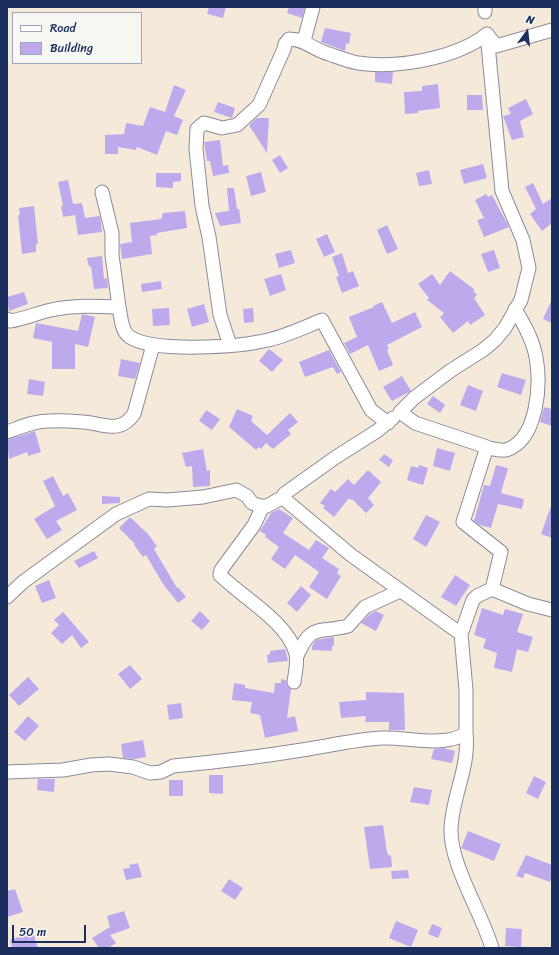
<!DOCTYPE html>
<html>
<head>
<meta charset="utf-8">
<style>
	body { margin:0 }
	#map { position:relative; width:559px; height:955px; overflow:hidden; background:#f5eada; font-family:Sriracha,sans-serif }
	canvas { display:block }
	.frame { position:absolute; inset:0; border:8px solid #1b2f5e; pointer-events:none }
	.legend { position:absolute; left:12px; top:12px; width:130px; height:52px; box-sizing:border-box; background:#f6f6f2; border:1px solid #9ea6b7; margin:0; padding:5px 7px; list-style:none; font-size:12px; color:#1b2f5e }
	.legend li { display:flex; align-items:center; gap:8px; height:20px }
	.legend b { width:20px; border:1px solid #9ea6b7 }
	.north { position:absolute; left:507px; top:12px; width:40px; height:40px; -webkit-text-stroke:3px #f6f6f2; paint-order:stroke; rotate:15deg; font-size:11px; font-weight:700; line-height:16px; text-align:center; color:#1b2f5e }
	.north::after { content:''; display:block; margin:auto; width:14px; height:18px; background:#1b2f5e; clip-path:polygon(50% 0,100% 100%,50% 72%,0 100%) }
	.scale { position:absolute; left:12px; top:925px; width:74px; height:18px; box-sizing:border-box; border:2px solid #1b2f5e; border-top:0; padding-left:5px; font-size:12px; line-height:14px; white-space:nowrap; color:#1b2f5e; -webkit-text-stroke:3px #f6f6f2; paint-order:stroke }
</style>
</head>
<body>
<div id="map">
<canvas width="559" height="955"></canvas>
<div class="frame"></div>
<ul class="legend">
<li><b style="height:5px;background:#fff"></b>Road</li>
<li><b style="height:11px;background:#bdaaed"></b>Building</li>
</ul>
<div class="north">N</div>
<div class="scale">50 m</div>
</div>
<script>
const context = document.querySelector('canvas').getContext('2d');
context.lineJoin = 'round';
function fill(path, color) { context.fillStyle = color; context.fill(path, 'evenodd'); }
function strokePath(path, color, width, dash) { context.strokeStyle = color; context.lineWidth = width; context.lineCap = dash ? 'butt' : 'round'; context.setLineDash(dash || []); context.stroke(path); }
fill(new Path2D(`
	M209,7H226L223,18L207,14Z
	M289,7H305L302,18L287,13Z
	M325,28L351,33L349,44L346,43L345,51L321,42Z
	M375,72H393L392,84L375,82Z
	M438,84L440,108L418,111V113L405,114L404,92L422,91V86Z
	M174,85L186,90L174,116L183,120L177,135L166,131L157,155L137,147L136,150L118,147V154H105V135L124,134L126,123L143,126L150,107L165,112Z
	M467,95H482L483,110H467Z
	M526,99L533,114L520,121L524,137L512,140L503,116L511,114L508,108Z
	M218,102L235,108L232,118L214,112Z
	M257,118H269L267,153L250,127V124Z
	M220,140L223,166L228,165L229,173L213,176L210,161H207L204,142Z
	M280,155L288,168L280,173L272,160Z
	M483,164L487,178L464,184L460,170Z
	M429,170L432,184L419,186L416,173Z
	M261,172L266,192L251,196L246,176Z
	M156,173H181V181L173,182V188L156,187Z
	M68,180L73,204L82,203L85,218L100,216L102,232L78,235L75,215L63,217L61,206H63L58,182Z
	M533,183L543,204L552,198V223L542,231L530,214L536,209L525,187Z
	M227,188H234L237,209H239L241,223L220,226L215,213L229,211Z
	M486,194L488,197L492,195L509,227L484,237L477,220L484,218L475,200Z
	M34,206L38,244H36V252L22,254L18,215H20L19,208Z
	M185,211L187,228L157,233V235L150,236L152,254L122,259L120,244L132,242L130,223L161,219L163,213Z
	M387,225L398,249L387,254L377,230Z
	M327,234L335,252L324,257L316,239Z
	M291,250L295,263L279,268L275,254Z
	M494,250L500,268L488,272L481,254Z
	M342,253L348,273L353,271L359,286L342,293L336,277L339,276L332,257Z
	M102,256L104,279L107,278L108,288L94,289L91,266L89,267L87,258Z
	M450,271L475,290L473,291L477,295L474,298L485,315L470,325L468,321L453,333L440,317L444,313L427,300L429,298L418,284L432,274L440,285Z
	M281,274L286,290L270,296L264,279Z
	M161,281L162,289L142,292L141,284Z
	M24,292L28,304L9,311L7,297Z
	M552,299V323L543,319Z
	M382,302L392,323L415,312L422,327L387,345L389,349L387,350L393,365L379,371L368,345L350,354L344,343L357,337L349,317L374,307L373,306Z
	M204,304L209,322L192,327L187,309Z
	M169,308L170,325L153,326L152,309Z
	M253,308L254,322L244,323L243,309Z
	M82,314L95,317L88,347L75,344V369H52V342L33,338L36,323L78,331Z
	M269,349L283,360L272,372L259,361Z
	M329,350L341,372L337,374L333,367L305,377L299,362Z
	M121,359L140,363L135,379L118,376Z
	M502,373L526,380L521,395L497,387Z
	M402,376L411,391L392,401L383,387Z
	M29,379L45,382L43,396L27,394Z
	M468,385L483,391L476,411L460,405Z
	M433,396L445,405L440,413L427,404Z
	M544,407L552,409V426L540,422Z
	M237,409L253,416L251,421L267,435L290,413L298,422L288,430L291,434L273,449L266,443L261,449L259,447L256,450L229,427Z
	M206,410L220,419L212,430L199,421Z
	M35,431L41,452L28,456L27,452L9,459L7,440Z
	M437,448L455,453L450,471L433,466Z
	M203,449L207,471L210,470V486L193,487L192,466L186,467L182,453Z
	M384,454L393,460L389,467L379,460Z
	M419,465L428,468L423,485L407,480L411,466L418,468Z
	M496,465L508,468L501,493L524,499L522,509L498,504L491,528L480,525L474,521L484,485L490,486Z
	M368,470L381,482L368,498L374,505L366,513L352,499L350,500L349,498L334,517L323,508L325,506L320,503L331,489L335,492L348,479L354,485Z
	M53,476L63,496L68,493L77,510L56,521L62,530L47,539L34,519L55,506L43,481Z
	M102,496L120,497V503L102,504Z
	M551,506H552V538L541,534Z
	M279,509L293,518L283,533L309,550L316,540L329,548L322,558L339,569L337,573L341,576L327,599L309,587L319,572L295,555L285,569L271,559L279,547L265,537L266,535L260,531L271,513Z
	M426,515L440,522L426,547L413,539Z
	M130,517L148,534L157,546L154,549L177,588L178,587L186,597L178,603L163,584L146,555L143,557L134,545L135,544L119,528Z
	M94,551L98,558L79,568L74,561Z
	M455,575L470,585L456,606L441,597Z
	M49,580L56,598L42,603L35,586Z
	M301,586L311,595L297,612L287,603Z
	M482,608L503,615L505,609L523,614L517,632L533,637L528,652L517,649L512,672L494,668L497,653L483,648L486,639L474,635Z
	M200,611L210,621L202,630L191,621Z
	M376,611L384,615L376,631L361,623L370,614Z
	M63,612L89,642L81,648L72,635L62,644L51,633L59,625L54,620Z
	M333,637L334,638V646H332V651L312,650V646L316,640Z
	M285,649L288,661L268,663L267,655L270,654V651Z
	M130,665L142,679L130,689L118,674Z
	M28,677L39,689L19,706L9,695Z
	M281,679L286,680L287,685L291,689L287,718L295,716L298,731L265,738L260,715L250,713L252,702L232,700L234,683L245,685V688L274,693L275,683H281Z
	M366,692L404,693L405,730H389V722H365L366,716L341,718L339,702L366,700Z
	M181,703L183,718L169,720L167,705Z
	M28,716L39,726L25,741L14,732Z
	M143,740L146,757L135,759L123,758L121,744Z
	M443,748L455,751L452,763L431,759L434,749Z
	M209,775H223V794L209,793Z
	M534,776L546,782L538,799L526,793Z
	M38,779H55L54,792L37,790Z
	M169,780H183V796H169Z
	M414,787L432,790L429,805L410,802Z
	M383,825L387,852L389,856L391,855L392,867L370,869L364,827Z
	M468,831L501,844L494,861L461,848Z
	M526,855L552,865V876L550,882L525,873L523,878L516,876Z
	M138,863L142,877L126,880L123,869L130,868L129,865Z
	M408,870L409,878L392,879L391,871Z
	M229,879L243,888L235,900L221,891Z
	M15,889L23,912L7,917V891Z
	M124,911L130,928L110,935L116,943L108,948H99L92,938L110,927L107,916Z
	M396,921L418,930L411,947L389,938Z
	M432,924L442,928L438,938L428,934Z
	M506,928L522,929L521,947L505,946Z
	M33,932L38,948H12L10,940Z`), '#bdaaed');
const minor = new Path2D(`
	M485,7V12
	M487,34L502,191L523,240L529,268L521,300L505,328L495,340L483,350L450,371L414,398L400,412L415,423L487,447L463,522L501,552L492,589L528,604L552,610
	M487,34L496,46L552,30
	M300,40L305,37L313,7
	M102,192L112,233V255L119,307
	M7,319L10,321C24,319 37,313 51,310C74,305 96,306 119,307C121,316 121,332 130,337C154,353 239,347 268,340C286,336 305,327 322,320L371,410L388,423
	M230,345L220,315L209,237L202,206L196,149L197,129L204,123L222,128L237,125L259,105L284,49L285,44L289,39C305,39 314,50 329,54C338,57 348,61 358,63C397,69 457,58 487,34
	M393,418L377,431L336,457L284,494L283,498L351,555L461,634L473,600L477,596L492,589
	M7,432C21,427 34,421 49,421C60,420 72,421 83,422C103,423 119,435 134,414L153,345
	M488,448C493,449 501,451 506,450C538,440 541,384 536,357C533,340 524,324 515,309
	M263,506L254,525L221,570L220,575C243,598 288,622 296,654C298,662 295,674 294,682
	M7,597L23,582L116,514L149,499L167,500L203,497L236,490L247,496L252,503L260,506H267L283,497
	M297,656C312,622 318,634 348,626L365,607L400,591
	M466,733C470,767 452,796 451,829C450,865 482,913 492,948
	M7,772L63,770L91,765L109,764L133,767L150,773L161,772L173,766C216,762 259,757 302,750C329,746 356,739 383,738C408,737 445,748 466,733V690L461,634`);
strokePath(minor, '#888c9c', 15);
strokePath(minor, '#fff', 13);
</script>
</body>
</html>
